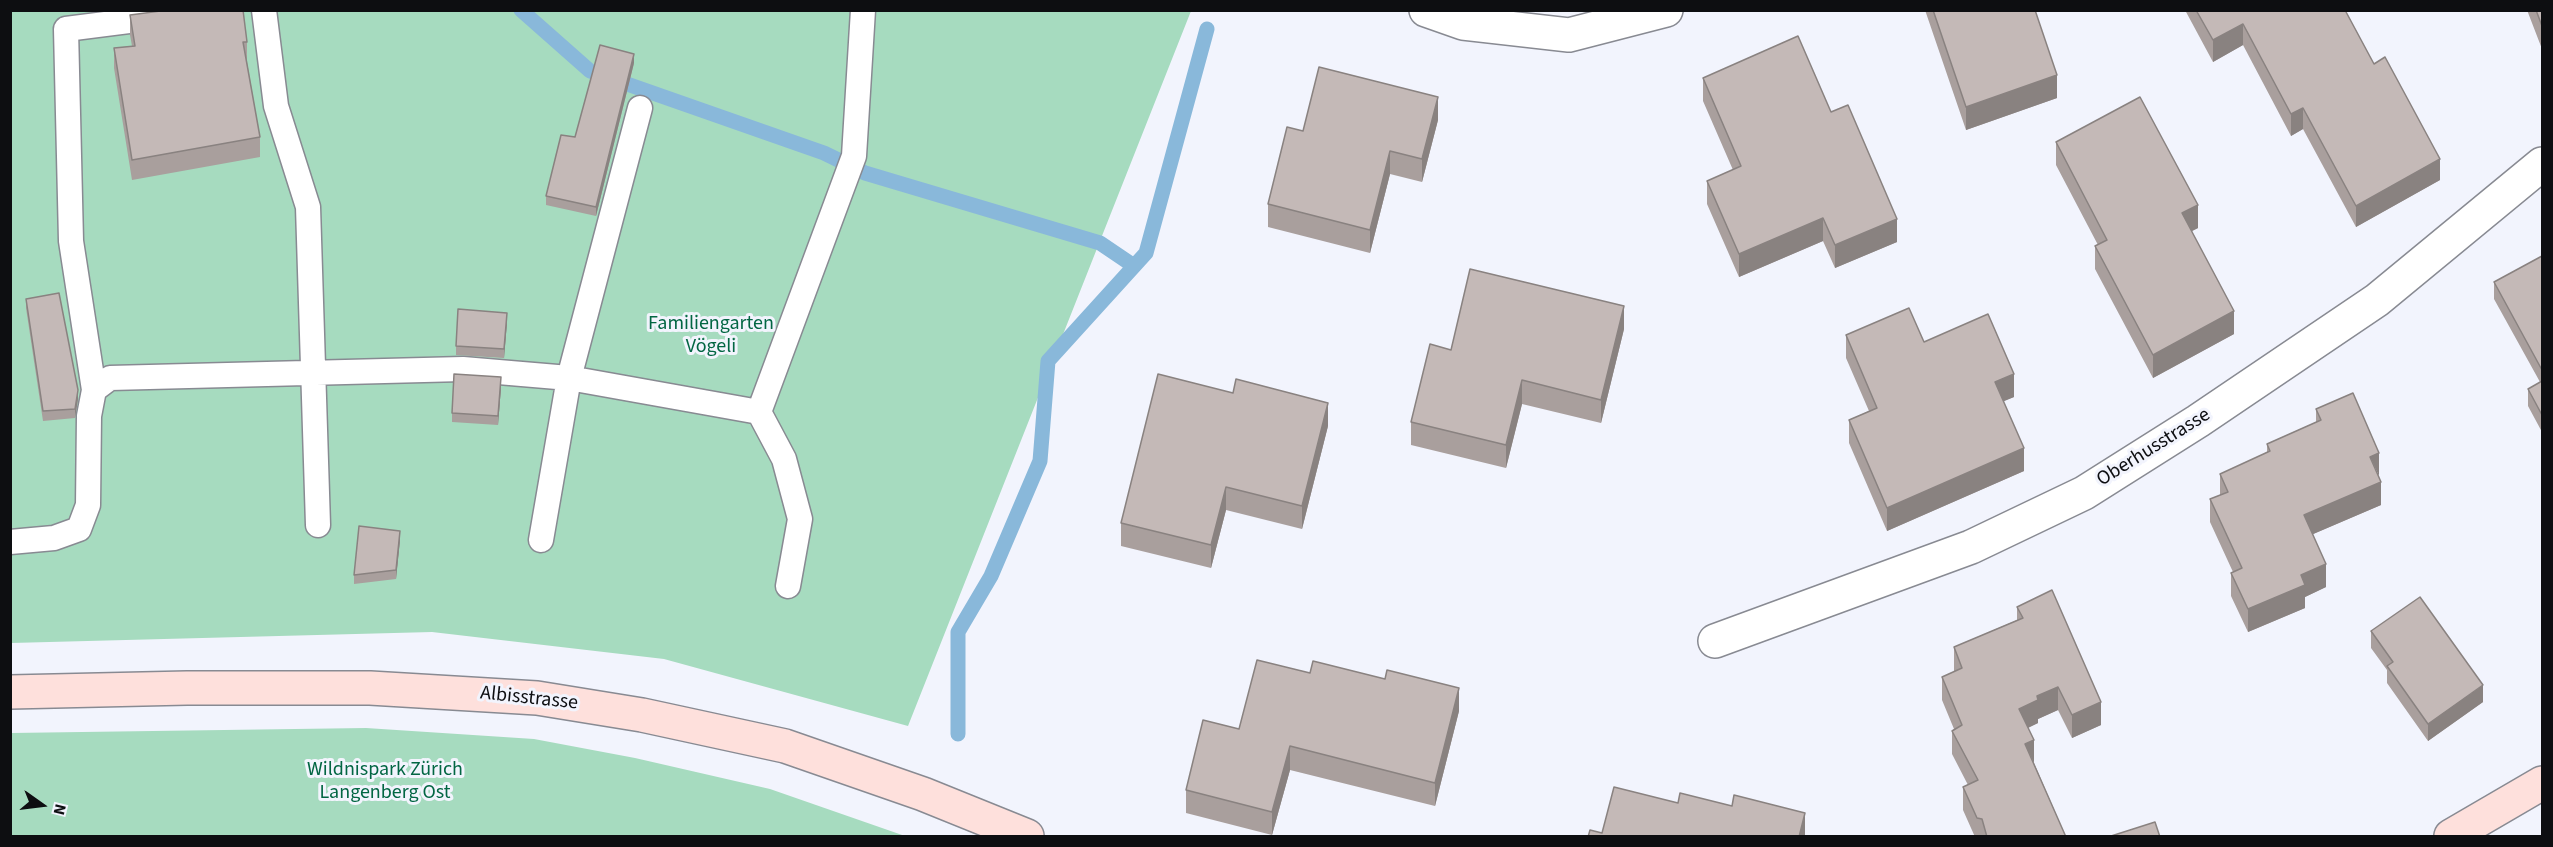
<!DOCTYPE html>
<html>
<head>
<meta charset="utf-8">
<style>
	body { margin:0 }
	#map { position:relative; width:2553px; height:847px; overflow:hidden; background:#f2f4fd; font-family:"Source Sans 3",sans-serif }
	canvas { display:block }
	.frame { position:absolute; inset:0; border:12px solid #0d0e11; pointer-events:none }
	.north { position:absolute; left:12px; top:775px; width:60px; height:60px; -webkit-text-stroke:4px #f2f4fd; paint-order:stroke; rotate:104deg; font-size:16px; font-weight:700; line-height:24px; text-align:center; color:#0d0e11 }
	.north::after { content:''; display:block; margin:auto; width:21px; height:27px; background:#0d0e11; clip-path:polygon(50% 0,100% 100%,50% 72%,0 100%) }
</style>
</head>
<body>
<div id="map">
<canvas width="2553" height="847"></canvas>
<div class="frame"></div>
<div class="north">N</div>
</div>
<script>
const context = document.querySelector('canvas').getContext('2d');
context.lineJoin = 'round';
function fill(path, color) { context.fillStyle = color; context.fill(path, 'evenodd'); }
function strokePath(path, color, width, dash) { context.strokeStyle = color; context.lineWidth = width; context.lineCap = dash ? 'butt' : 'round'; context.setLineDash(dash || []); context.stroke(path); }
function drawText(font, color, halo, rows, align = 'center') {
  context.font = font + ' "Source Sans 3",sans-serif'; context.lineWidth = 6; context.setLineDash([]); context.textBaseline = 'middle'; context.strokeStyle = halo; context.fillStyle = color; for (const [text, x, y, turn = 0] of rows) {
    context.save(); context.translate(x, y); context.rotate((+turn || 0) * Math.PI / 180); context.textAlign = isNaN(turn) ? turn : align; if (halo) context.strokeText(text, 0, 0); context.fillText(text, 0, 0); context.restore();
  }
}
fill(new Path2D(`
	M10,11H1191L908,726L664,659L432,632L11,643Z
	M366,728L534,739L635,758L770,789L905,836H11V733Z`), '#a6dbbf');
strokePath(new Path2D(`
	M521,10L590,71L824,153L865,173L1100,243L1134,266
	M958,734V632L991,576L1040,461L1048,361L1146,253L1207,29`), '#89b8da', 15);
const service = new Path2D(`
	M264,10L276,106L308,207L318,525
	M94,390L71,241L66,29L215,10
	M759,412L784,459L800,519L788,586
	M541,540L569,378L640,108
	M10,542L54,538L79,529L88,505L89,416L94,390L110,378L463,369L569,378L759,412L854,156L863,10`);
const minor = new Path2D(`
	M1426,10L1463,23L1569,35L1666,10
	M1715,641L1971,547L2084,493L2198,421L2377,300L2542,164`);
const secondary = new Path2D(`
	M10,692L187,688H370L537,698L642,715L785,746L923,794L1027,836
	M2451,836L2542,783`);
strokePath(service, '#888a92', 27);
strokePath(minor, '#888a92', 36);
strokePath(secondary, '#888a92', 36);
strokePath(service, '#fff', 24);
strokePath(minor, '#fff', 33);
strokePath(secondary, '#fee0dc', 33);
fill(new Path2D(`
	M1925,10H2035L2057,98L1966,130Z
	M2185,10H2345L2374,64L2440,180L2356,227L2303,129L2291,136L2243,45L2213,62Z
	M2527,10H2542V49Z
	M130,15L247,42V62L260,137V157L132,180L114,68V48L132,46L130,35Z
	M634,63L596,216L546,205V196L575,137Z
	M1703,78L1831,112L1897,242L1835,268L1823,241L1739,277L1707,204V181L1733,170L1703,101Z
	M1438,120L1422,182L1390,174L1370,253L1268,227V204L1303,131Z
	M2056,142L2198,228L2192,231L2234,334L2153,378L2095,269V246L2098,245L2056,165Z
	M2542,256V432L2528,406V389L2540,382L2494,299V282Z
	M26,299L78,399L75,418L43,421L26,308Z
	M507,322L504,358L456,355V346Z
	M1624,329L1601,423L1522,404L1506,468L1411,445V422L1451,350Z
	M1846,335L1924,342L2014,397L2003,401L2024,471L1887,531L1849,443V420L1869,411L1846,358Z
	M501,387L498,425L452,422V413Z
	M2316,409L2378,476L2381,505L2313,534L2326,587L2305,597V608L2248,632L2231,596V573L2233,572L2210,522V499L2220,495V474L2267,453V444L2316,422Z
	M1328,426L1302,529L1226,510L1211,568L1121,546V523Z
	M400,540L396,579L354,584V575Z
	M2017,607L2101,725L2072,738L2058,710L2038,719V723L2028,728L2034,763L2066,837H1975L1963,810V787L1968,785L1952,754V731L1954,729L1942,700V677L1954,672V647L2017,620Z
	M2371,631L2483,702L2428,741L2387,683V670L2371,648Z
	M1459,711L1435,806L1290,770L1272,835L1186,813V790L1239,729Z`), '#a99f9d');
fill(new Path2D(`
	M2243,24V45L2213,62V40Z
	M634,54V63L596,216V207Z
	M2057,75V98L1966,130V107Z
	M1438,97V120L1422,182V159Z
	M2303,108V129L2291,136V114Z
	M1390,151V174L1370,253V230Z
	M2440,159V180L2356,227V206Z
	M2198,205V228L2182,236V213Z
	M1823,218V241L1739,277V254Z
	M1897,219V242L1835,268V245Z
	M1624,306V329L1601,423V400Z
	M2234,311V334L2153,378V355Z
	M507,313V322L504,358V349Z
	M2014,374V397L1995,405V382Z
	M501,377V387L498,425V416Z
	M1522,380V404L1506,468V445Z
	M78,390V399L75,418V409Z
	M1328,403V426L1302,529V506Z
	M2024,448V471L1887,531V508Z
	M2379,453V476L2370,457Z
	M2381,482V505L2304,538V515Z
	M1226,487V510L1211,568V545Z
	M400,531V540L396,579V570Z
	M2326,564V587L2305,597V608L2248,632V609L2301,575Z
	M2483,685V702L2428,741V724Z
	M2058,687V710L2038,719V723L2019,732V709L2037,696Z
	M1459,688V711L1435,806V783Z
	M2101,702V725L2072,738V715Z
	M2034,740V763L2025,744Z
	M1290,746V770L1272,835V812Z
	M1805,813V837H1799Z`), '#898280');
const building = new Path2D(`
	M168,10H243L247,42H243L260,137L132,160L114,48L135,46L130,15Z
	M1933,10H2035L2057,75L1966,107Z
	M2196,10H2345L2374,64L2385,57L2440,159L2356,206L2303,108L2291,114L2243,24L2213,40Z
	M2536,10H2542V26Z
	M1798,36L1831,112L1848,105L1897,219L1835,245L1823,218L1739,254L1707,181L1741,166L1703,78Z
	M600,45L634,54L596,207L546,196L561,135L575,137Z
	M1319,67L1438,97L1422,159L1390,151L1370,230L1268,204L1287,127L1303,131Z
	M2140,97L2198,205L2182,213L2234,311L2153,355L2095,246L2107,240L2056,142Z
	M2542,256V370L2494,282Z
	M1470,269L1624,306L1601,400L1522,380L1506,445L1411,422L1430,344L1451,350Z
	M59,293L78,390L75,409L43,411L26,299Z
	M1909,308L1924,342L1988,314L2014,374L1995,382L2024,448L1887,508L1849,420L1877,408L1846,335Z
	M458,309L507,313L504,349L456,346Z
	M454,374L501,377L498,416L452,413Z
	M1158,374L1233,393L1236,379L1328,403L1302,506L1226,487L1211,545L1121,523Z
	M2542,381V415L2528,389Z
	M2353,393L2379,453L2370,457L2381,482L2304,515L2326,564L2301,575L2305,585L2248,609L2231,573L2242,568L2210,499L2228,492L2220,474L2270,451L2267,444L2321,420L2316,409Z
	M359,526L400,531L396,570L354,575Z
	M2052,590L2101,702L2072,715L2058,687L2037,696L2038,700L2019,709L2034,740L2025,744L2066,837H1987L1982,819L1977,818L1963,787L1978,780L1952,731L1962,725L1942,677L1962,668L1954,647L2023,618L2017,607Z
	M2420,597L2483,685L2428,724L2387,666L2393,662L2371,631Z
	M1257,660L1310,673L1313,661L1385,679L1387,670L1459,688L1435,783L1290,746L1272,812L1186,790L1203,720L1239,729Z
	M1614,787L1678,803L1680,793L1732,806L1734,795L1805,813L1799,837H1588L1590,830L1602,833Z
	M2155,822L2160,837H2108Z`);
fill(building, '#c4b9b7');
strokePath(building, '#898280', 1.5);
drawText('20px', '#026643', '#f2f4fd', [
	["Familiengarten",711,325],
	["Vögeli",711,348],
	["Wildnispark Zürich",385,771],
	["Langenberg Ost",385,794]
]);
drawText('20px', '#0d0e11', '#f2f4fd', [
	["Oberhusstrasse",2154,448,-32],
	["Albisstrasse",529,699,6]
]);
</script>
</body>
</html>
